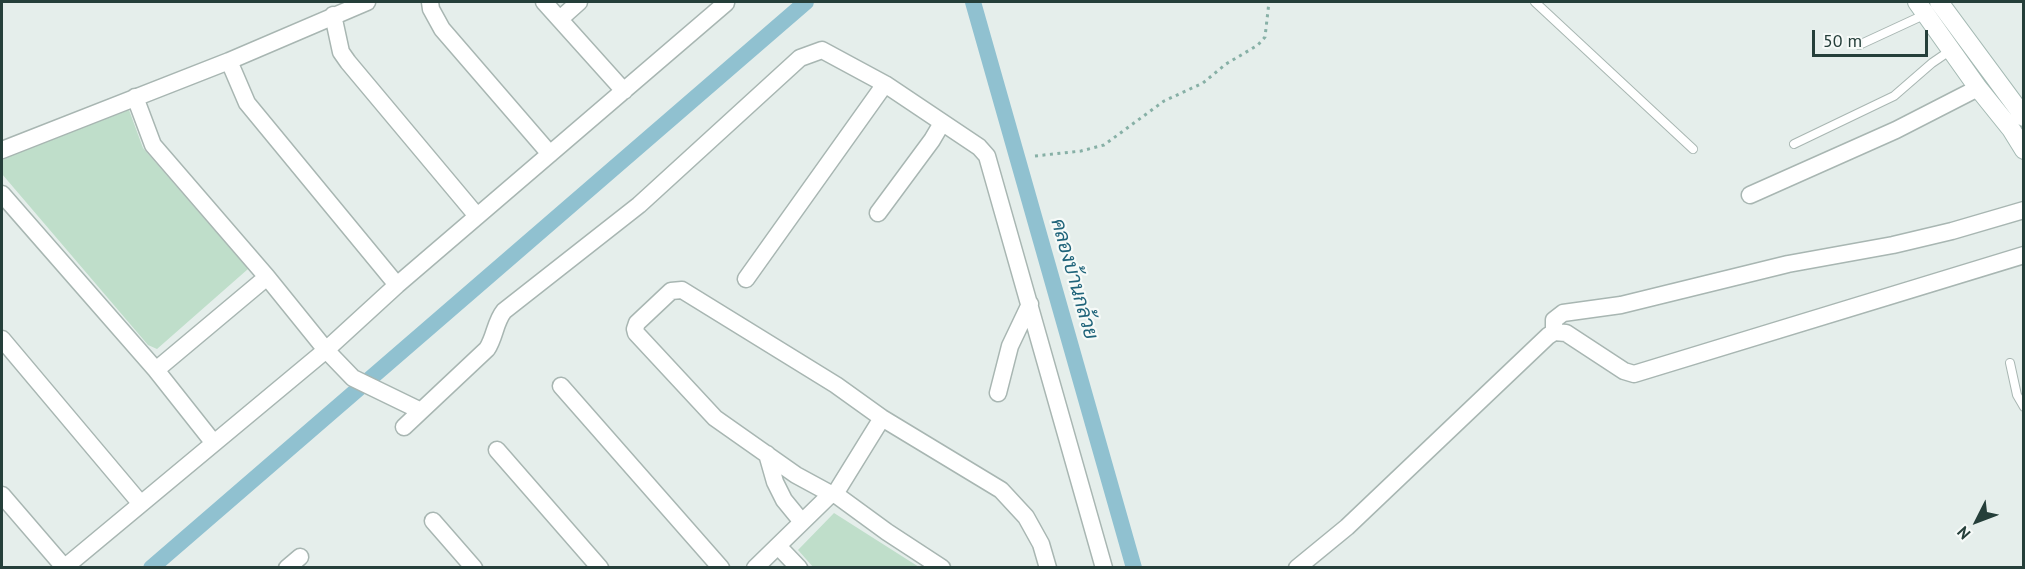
<!DOCTYPE html>
<html>
<head>
<meta charset="utf-8">
<style>
	body { margin:0 }
	#map { position:relative; width:2025px; height:569px; overflow:hidden; background:#e5eeeb; font-family:"PT Sans",sans-serif }
	canvas { display:block }
	.frame { position:absolute; inset:0; border:3px solid #253f3a; pointer-events:none }
	.north { position:absolute; left:1947px; top:491px; width:60px; height:60px; -webkit-text-stroke:4px #f6faf8; paint-order:stroke; rotate:228deg; font-size:16px; font-weight:700; line-height:24px; text-align:center; color:#253f3a }
	.north::after { content:''; display:block; margin:auto; width:21px; height:27px; background:#253f3a; clip-path:polygon(50% 0,100% 100%,50% 72%,0 100%) }
	.scale { position:absolute; left:1812px; top:30px; width:116px; height:27px; box-sizing:border-box; border:3px solid #253f3a; border-top:0; padding-left:8px; font-size:18px; line-height:21px; white-space:nowrap; color:#253f3a; -webkit-text-stroke:4px #f6faf8; paint-order:stroke }
</style>
</head>
<body>
<div id="map">
<canvas width="2025" height="569"></canvas>
<div class="frame"></div>
<div class="north">N</div>
<div class="scale">50 m</div>
</div>
<script>
const context = document.querySelector('canvas').getContext('2d');
context.lineJoin = 'round';
function fill(path, color) { context.fillStyle = color; context.fill(path, 'evenodd'); }
function strokePath(path, color, width, dash) { context.strokeStyle = color; context.lineWidth = width; context.lineCap = dash ? 'butt' : 'round'; context.setLineDash(dash || []); context.stroke(path); }
function drawText(font, color, halo, rows, align = 'center') {
  context.font = font + ' "PT Sans",Sarabun,sans-serif'; context.lineWidth = 4.5; context.setLineDash([]); context.textBaseline = 'middle'; context.strokeStyle = halo; context.fillStyle = color; for (const [text, x, y, turn = 0] of rows) {
    context.save(); context.translate(x, y); context.rotate((+turn || 0) * Math.PI / 180); context.textAlign = isNaN(turn) ? turn : align; if (halo) context.strokeText(text, 0, 0); context.fillText(text, 0, 0); context.restore();
  }
}
fill(new Path2D(`
	M129,110L143,148L248,269L157,349L148,345L2,174V158Z
	M834,513L919,567H813L798,550Z`), '#bfdeca');
strokePath(new Path2D(`
	M973,2L1134,568
	M151,568L806,2`), '#90c1d0', 16);
const lane = new Path2D(`
	M1535,2L1693,149
	M1859,45L1926,14
	M1794,144L1894,96L1932,63L1951,50
	M2010,363L2017,395L2024,407`);
const street = new Path2D(`
	M430,2L431,9L442,29L550,154
	M544,2L624,91
	M333,15L341,52L348,62L477,216
	M560,19L579,2
	M229,61L247,103L397,285
	M135,97L153,145L267,277L326,350L353,378L421,411L487,349C495,337 495,322 504,311L639,205L800,58L822,50L885,84L979,147L987,156L1104,568
	M2,150L229,61L367,2
	M2,194L156,370L213,442
	M1750,195L1896,130L1978,88
	M878,213L932,140L942,123
	M746,279L885,84
	M1554,332V320L1563,313L1621,305L1788,264L1893,245L1952,231L2024,210
	M2,339L141,504
	M156,370L267,277
	M561,386L721,568
	M998,393L1010,346L1030,304
	M404,427L421,411
	M497,450L600,568
	M767,454L775,482L784,500L802,522
	M835,494L882,418
	M2,495L64,567
	M433,521L474,568
	M778,546L799,568
	M64,568L326,350L397,285L726,3
	M287,568L300,557
	M755,568L831,494
	M942,568L887,532L835,494H831L796,475L715,418L636,333L635,329L637,323L671,291L682,290L836,385L882,418L1001,490L1026,517L1041,544L1048,568
	M1297,568L1347,527L1548,336L1554,332L1566,333L1624,371L1634,374L2024,255`);
const secondary = new Path2D(`
	M1917,2L1978,88L2011,129L2024,150
	M1939,2L2024,117`);
strokePath(lane, '#a8b6b2', 10);
strokePath(street, '#a8b6b2', 19);
strokePath(secondary, '#a4b9b3', 20);
strokePath(new Path2D(`
	M1035,156L1081,151L1104,145L1164,101L1203,83L1226,64L1258,45L1265,37L1269,2`), '#87b0a6', 3, [3, 4.5]);
strokePath(lane, '#fff', 8);
strokePath(street, '#fff', 16);
strokePath(secondary, '#fff', 18);
drawText('italic 20px', '#20647a', '#f6faf8', [
	["คลองบ้านกล้วย",1074,279,74]
]);
</script>
</body>
</html>
